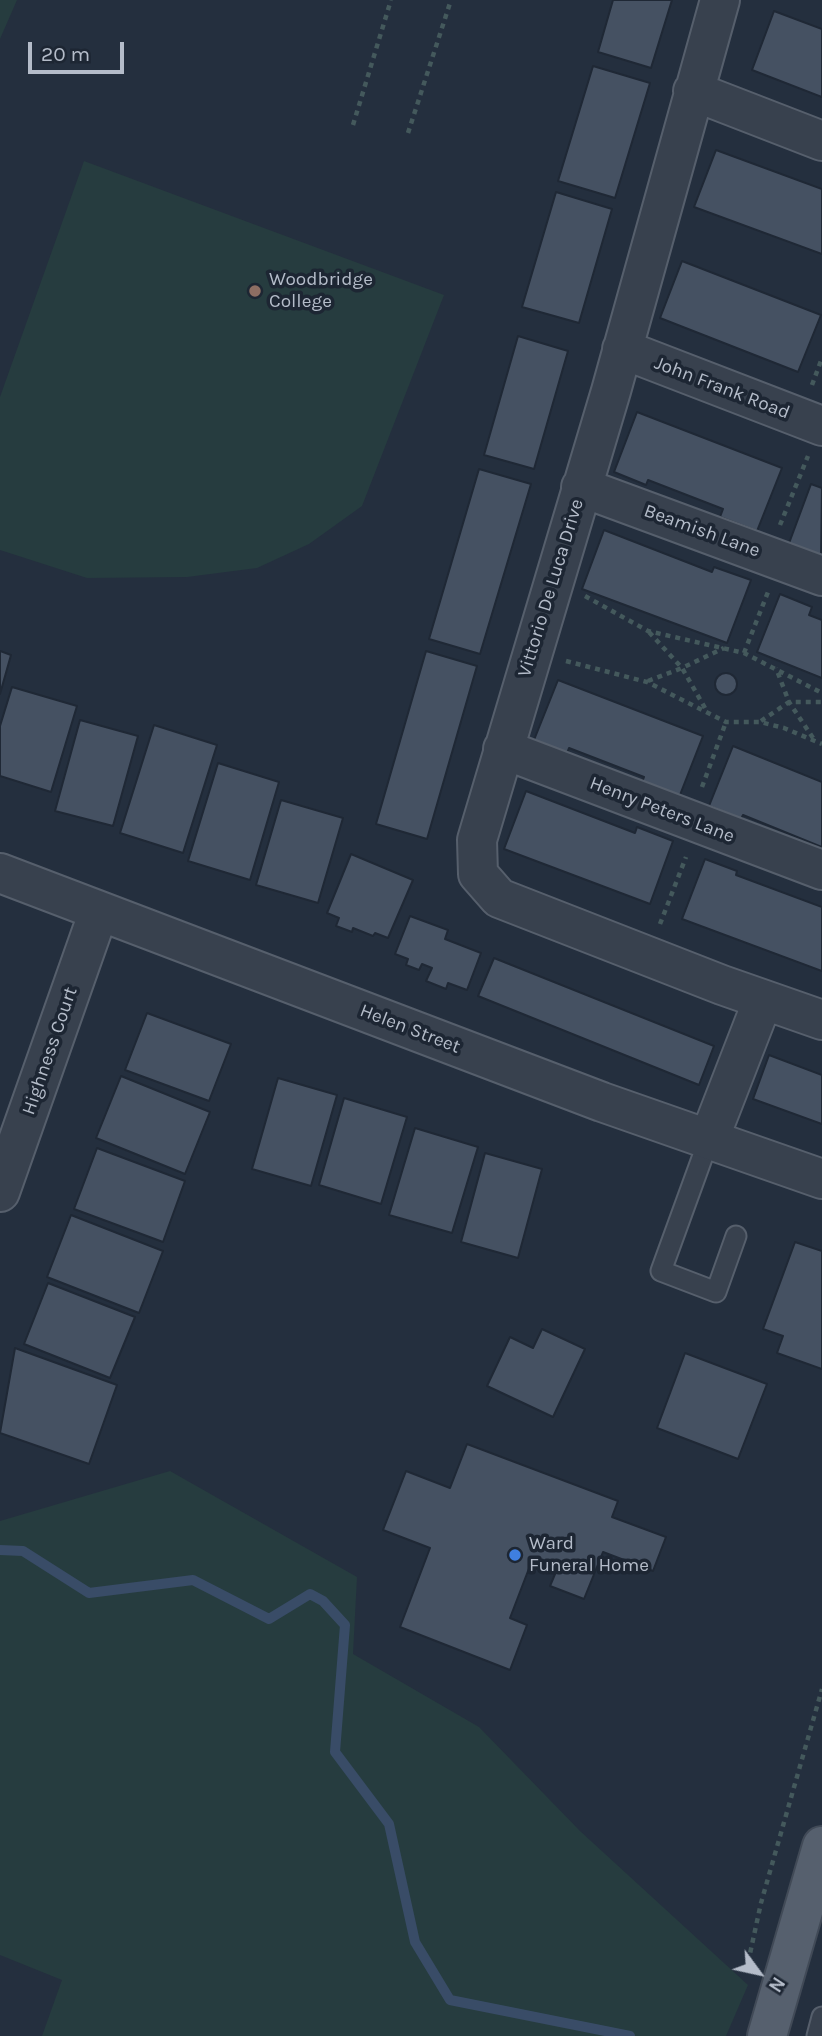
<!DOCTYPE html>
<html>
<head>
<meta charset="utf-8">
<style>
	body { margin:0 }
	#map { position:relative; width:822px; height:2036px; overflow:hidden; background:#242f3e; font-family:Karla,sans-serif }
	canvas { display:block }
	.north { position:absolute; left:724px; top:1938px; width:70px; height:70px; -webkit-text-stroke:5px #1d2633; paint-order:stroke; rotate:123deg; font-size:19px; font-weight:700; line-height:28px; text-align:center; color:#b4bcc9 }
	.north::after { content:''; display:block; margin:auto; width:24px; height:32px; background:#b4bcc9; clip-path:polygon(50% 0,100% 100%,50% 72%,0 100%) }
	.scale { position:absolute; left:28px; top:42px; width:96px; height:32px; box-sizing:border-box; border:4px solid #b4bcc9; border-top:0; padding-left:9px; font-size:21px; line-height:24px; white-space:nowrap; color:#b4bcc9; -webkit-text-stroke:5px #1d2633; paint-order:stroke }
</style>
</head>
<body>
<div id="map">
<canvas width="822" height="2036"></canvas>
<div class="north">N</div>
<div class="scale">20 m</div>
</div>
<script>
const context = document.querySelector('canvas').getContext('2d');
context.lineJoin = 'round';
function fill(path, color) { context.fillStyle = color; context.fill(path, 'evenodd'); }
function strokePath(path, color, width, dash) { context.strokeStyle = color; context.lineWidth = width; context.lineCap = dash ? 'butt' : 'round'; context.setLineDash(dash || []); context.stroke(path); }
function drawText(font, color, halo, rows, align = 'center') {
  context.font = font + ' Karla,sans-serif'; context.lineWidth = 7; context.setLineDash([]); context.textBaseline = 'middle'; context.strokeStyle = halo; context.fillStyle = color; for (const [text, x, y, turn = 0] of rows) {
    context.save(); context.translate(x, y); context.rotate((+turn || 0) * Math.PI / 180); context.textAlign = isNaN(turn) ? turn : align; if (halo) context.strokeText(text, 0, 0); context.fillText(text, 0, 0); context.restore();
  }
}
fill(new Path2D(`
	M0,0H17L0,39Z
	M84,161L444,295L362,506L309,544L257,568L187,577L87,578L0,550V397Z
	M170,1471L357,1577L353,1654L479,1727L580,1831L748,1985L726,2036H42L62,1980L0,1955V1521Z`), '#263c3f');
strokePath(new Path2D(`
	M0,1550L23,1551L89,1593L193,1580L269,1619L310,1594L323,1601L345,1625L335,1752L389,1824L415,1942L450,2000L630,2036`), '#394c67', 10);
const building = new Path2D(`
	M613,0H672L651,68L598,52Z
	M774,11L822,29V97L752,70Z
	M593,66L650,83L615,198L558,181Z
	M716,150L822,189V254L694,207Z
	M556,192L612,209L579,323L522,307Z
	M682,261L821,315L798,372L660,318Z
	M518,336L568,351L534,469L484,455Z
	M637,412L782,468L757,531L720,517L723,509L648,480L646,485L614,472Z
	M479,469L531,484L480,654L429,639Z
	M811,484L822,488L821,558L788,546Z
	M604,530L712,572L714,567L751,580L727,643L582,589Z
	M780,594L812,607L809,615L822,620V678L757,652Z
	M0,651L11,655L0,694Z
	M426,651L477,666L427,839L376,824Z
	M715 684a11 11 0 1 1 22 0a11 11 0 1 1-22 0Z
	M558,680L703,736L678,800L641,785L644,777L569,748L567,753L534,740Z
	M12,687L77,706L51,792L0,776V726Z
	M80,720L138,736L113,826L55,811Z
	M154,725L217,745L183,853L120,833Z
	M733,746L822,782V847L743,815L741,819L709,806Z
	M218,763L279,782L250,880L188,861Z
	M526,791L635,833L637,827L673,841L650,904L504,849Z
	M281,800L343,818L318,903L256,885Z
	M351,854L413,880L388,938L375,933L373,936L353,928L352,932L336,926L339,918L327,913Z
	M705,859L737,871L736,875L822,907V971L682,919Z
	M410,916L448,930L445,939L481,953L467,990L448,983L446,989L426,981L432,968L422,964L419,970L406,965L408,959L395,954Z
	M494,958L714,1046L699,1085L478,996Z
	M147,1013L231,1044L209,1101L125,1070Z
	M769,1055L822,1075V1124L753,1099Z
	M121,1076L210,1112L185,1174L96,1138Z
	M278,1078L337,1095L311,1186L252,1169Z
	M344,1098L407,1117L381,1204L319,1185Z
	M415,1128L478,1147L452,1233L389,1215Z
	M97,1148L185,1181L163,1242L74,1209Z
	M485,1153L542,1169L518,1258L461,1242Z
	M71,1215L163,1251L139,1313L47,1277Z
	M795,1242L822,1251V1369L777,1353L783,1336L763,1329Z
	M48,1283L135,1317L110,1378L24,1344Z
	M542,1329L585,1349L553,1417L487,1386L510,1337L533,1348Z
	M15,1348L117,1385L89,1464L0,1433Z
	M685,1353L767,1384L738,1459L657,1428Z
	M467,1444L618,1501L612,1517L666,1537L653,1571L603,1552L584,1599L550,1586L558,1567L533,1558L510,1618L527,1625L510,1670L400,1627L430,1548L383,1530L406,1471L450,1488Z`);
fill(building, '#455162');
strokePath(building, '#1f2835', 2);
const lane = new Path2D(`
	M709,1139L661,1271L716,1292L736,1236
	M817,2036L822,2017`);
const street = new Path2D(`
	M720,0L611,391L477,840L478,874L499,898L722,985L822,1020
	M693,91L822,141
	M622,349L822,426
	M581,487L822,576
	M503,749L822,870
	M0,873L602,1102L822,1179
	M709,1139L763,1000
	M0,1192L99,911`);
const primary = new Path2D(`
	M767,2036L822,1846`);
strokePath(lane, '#565f6c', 23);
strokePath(street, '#565f6c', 42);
strokePath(primary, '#414a57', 42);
strokePath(new Path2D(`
	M353,125L391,0
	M408,133L451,0
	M812,385L822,358
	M780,525L808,456
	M585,596L648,631L744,653L822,693
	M744,653L768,592
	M566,661L647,682L726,722H760L784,728L822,744
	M648,681L682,668L649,632
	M705,708L682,668L724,648
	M761,721L789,702L776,668
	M813,738L789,702H822
	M702,787L726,722
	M660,924L686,857
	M746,1972L761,1903L822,1689`), '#44595c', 4.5, [5, 5]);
strokePath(lane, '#38414e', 19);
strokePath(street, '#38414e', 38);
strokePath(primary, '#56606e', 38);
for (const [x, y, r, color] of [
	[255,291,7,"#8d6e63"],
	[515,1555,7,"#3f7fe0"]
]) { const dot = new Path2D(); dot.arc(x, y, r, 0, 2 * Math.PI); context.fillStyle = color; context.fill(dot); strokePath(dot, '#1d2633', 2.5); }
drawText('19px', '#b4bcc9', '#1d2633', [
	["Woodbridge",269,280],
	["College",269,302],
	["Ward",529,1544],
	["Funeral Home",529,1566]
], 'left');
drawText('19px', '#b4bcc9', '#1d2633', [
	["John Frank Road",722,388,21],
	["Beamish Lane",702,531,20],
	["Vittorio De Luca Drive",551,588,-73],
	["Henry Peters Lane",662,810,21],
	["Helen Street",410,1029,21],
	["Highness Court",50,1051,-71]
]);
</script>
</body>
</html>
